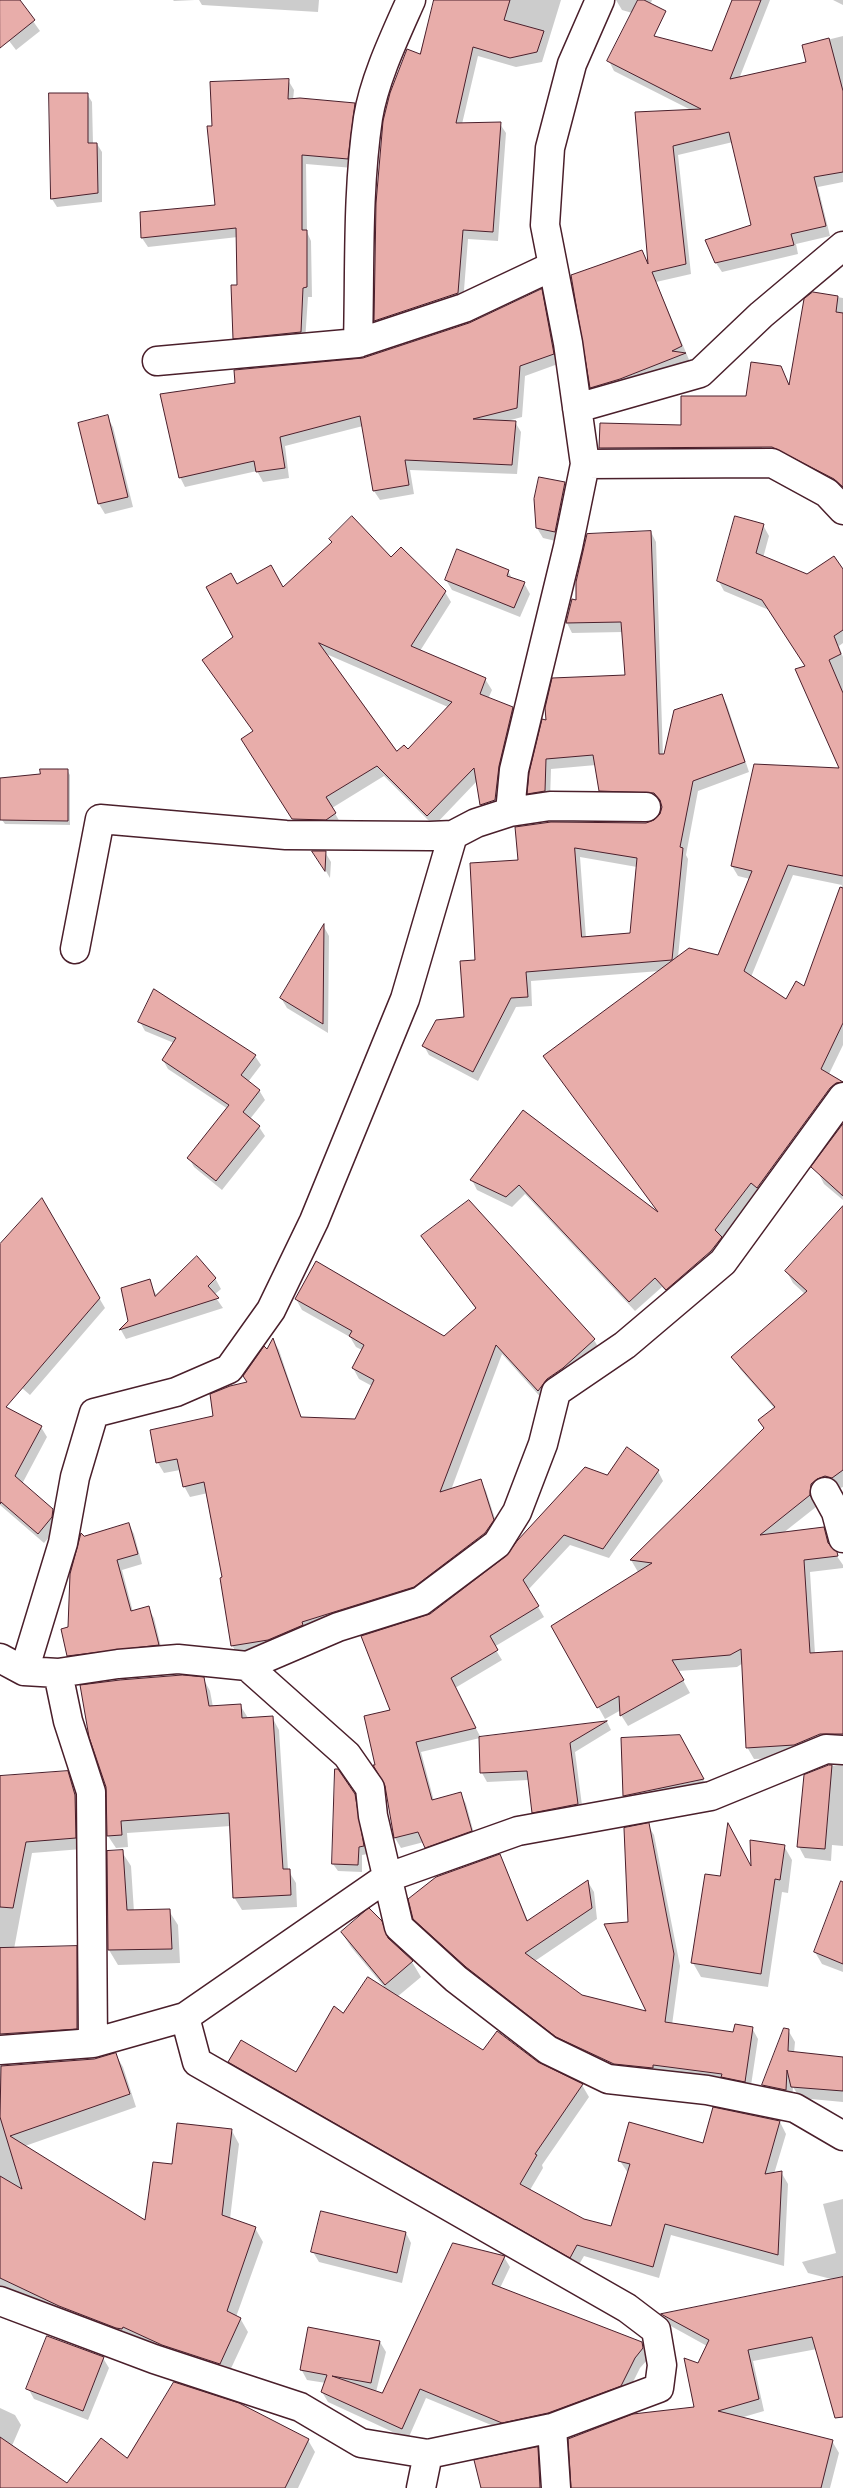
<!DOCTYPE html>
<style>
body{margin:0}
canvas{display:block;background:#fff}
</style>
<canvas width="843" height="2488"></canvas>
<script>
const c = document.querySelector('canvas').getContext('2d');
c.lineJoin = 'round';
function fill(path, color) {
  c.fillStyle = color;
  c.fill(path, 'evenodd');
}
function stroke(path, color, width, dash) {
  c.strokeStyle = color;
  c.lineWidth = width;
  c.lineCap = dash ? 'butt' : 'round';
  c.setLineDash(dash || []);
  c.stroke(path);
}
const shadow = new Path2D(`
 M0,0H18L40,31L16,50L0,29Z
 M173,0H195L174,1Z
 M199,0H319L318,12L202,5Z
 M436,0H561L542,62L516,67L478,56L462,124H500L506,133L498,241L468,239L463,303L381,330L375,321L377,203Z
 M616,0H642L640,14L645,0H652L646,17L622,10Z
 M734,0H770L739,79L808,63L803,46L843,36V182L818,187L830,236L796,244L798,254L722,272L716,263L753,226L733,142L678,155L691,274L656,282L690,362L597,397L591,388L642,252L649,265L636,113L693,111L614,71L609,61L713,53Z
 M833,0H843V5Z
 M288,80L294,90L293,100L354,104L360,114L353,168L306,164L307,232L311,241L312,297H308L305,342L240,348L234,338L238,286V237L148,247L142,238L216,206L214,127Z
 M87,94L92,102L93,144H97L102,152V202L57,207L52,199Z
 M541,290L546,300L558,364L525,376L522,417L507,421L515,422L521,432L517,474L410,470L414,494L380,500L374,491L363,426L285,446L289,478L263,482L257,471L185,487L180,477L236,384L363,359L469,324Z
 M813,293L843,298V491L827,481L753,410L780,368L790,387Z
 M730,397L768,457L606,458L601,448L682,426Z
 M107,417L113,427L133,507L105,514L99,504L79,424Z
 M565,483L570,493L560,542L543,538L537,528Z
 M763,525L769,536L763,558L843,595V643L839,646L843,657V1045L829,1074L838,1079L843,1087L721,1239L727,1248L672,1299L662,1287L635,1311L525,1194L512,1207L477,1190L472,1180L523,1112L659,1213L545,1057L660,971L531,981L532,1006L516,1007L478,1081L429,1055L424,1046L465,1018L477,961L519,862L655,821L661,815L662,805L660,803L606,800L600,790L596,765L551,769L550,800L534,803L529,793L547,722L626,676L623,632L572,633L567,623L572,600L577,602L651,532L656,542L663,757L722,695L727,705L749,772L698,791L686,855L688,859L678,957H718L750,879L738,876L732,866L841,770L806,667L769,610L724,591L718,580ZM580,857L637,867L631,934L586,938ZM793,875L842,885L804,988L787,1001L751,977Z
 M330,539L391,559L445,592L451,602L420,651L485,679L492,690L488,699L512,708L519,719L501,811L487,815L481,805L477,781L434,826L384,776L332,808L341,824L300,830L249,750L254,732L235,637L237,585L283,588L333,544ZM324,653L448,707L408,751L397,753Z
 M508,571L513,580L524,583L530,594L520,617L452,590L446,580Z
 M67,770L70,775V825L5,824L2,820L0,779Z
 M325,852L331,862L330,878L320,861Z
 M324,927L329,936L328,1033L287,1008L281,998Z
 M140,1022L255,1056L261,1065L248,1082L259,1090L265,1100L250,1119L259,1127L265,1136L222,1190L194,1167L189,1158L228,1109L168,1069L163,1060L174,1043L145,1031Z
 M843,1133V1200L824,1184L818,1172Z
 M42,1200L105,1308L30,1395L0,1369V1246Z
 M843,1208V1487L818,1496L816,1507L783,1533L823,1528L832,1549L843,1565V1568L810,1572L815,1654L843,1653V1746L801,1757L754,1759L747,1747L743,1663L737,1667L678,1671L690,1693L628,1726L621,1715V1710L605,1719L553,1626L638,1572L631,1560L765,1429L775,1409L740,1369L733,1357L805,1294L793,1283L787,1272Z
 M423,1237L594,1340L600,1350L544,1401L502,1354L451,1490L480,1480L486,1491L499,1531L420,1597L238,1656L232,1645L224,1578L208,1493L190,1497L184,1486L180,1470L164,1473L158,1463L151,1431L215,1417L249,1383L273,1340L279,1350L302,1419L355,1420L372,1386L359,1379L353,1368L362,1350L356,1347L350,1337L302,1310L296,1299L444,1337L476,1309Z
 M215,1278L221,1289L214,1295L223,1308L126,1339L121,1330L129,1322L149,1281L157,1296Z
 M0,1422L41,1427L47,1437L22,1484L52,1510L58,1520L57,1528L44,1543L0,1505Z
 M658,1471L663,1481L609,1558L570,1545L528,1590L544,1617L494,1647L502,1660L455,1688L481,1738L607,1722L611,1730L575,1752L583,1813L538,1821L533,1812L529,1780L487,1782L482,1773L480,1738L421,1752L434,1801L461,1794L466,1804L476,1841L432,1857L424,1842L401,1848L395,1838L392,1711L431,1615L507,1557L607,1476Z
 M129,1524L134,1534L142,1564L122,1570L133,1612L148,1608L154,1618L163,1655L74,1666L69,1655V1628L84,1537Z
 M203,1678L210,1691L213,1707L240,1705L248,1718L272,1717L279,1730L288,1870L296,1883L297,1907L242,1910L234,1897L231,1826L127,1833L128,1847L116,1848L108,1836Z
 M679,1736L708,1789L630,1806L624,1796Z
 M843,1765V1846L832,1845L831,1861L805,1858L799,1847L829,1766Z
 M67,1772L74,1784L81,1807L82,1849L32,1853L14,1949L76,1948L82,1959L83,2040L0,2047V1777Z
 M354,1794L359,1803L368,1854L362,1855V1872L338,1871L333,1864Z
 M648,1825L654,1835L680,1966L672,2025L734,2033L752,2028L758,2039L750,2092L621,2074L564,2047L474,1978L421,1930L414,1918L500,1855L528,1921L588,1882L594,1892L597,1919L535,1961L582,1996L649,2013L629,1923Z
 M784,1846L792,1860L788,1893L782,1892L768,1987L701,1977L693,1963L721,1878L752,1870Z
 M122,1852L131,1866L134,1912L169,1911L178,1925L180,1963L118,1965L109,1950Z
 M380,1922L390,1942L412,1962L421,1977L397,1997L483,2052L538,2063L582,2085L589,2097L542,2165L543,2168L530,2190L583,2220L612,2228L628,2173L620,2161L704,2144L780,2122L786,2134L774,2174L781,2172L788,2184L784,2266L671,2235L659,2278L584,2256L577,2268L236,2073L229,2062L297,2074L343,2014L386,1989L351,1947L342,1933Z
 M843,1926V1972L822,1964L815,1952Z
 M788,2030L795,2042L794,2053L843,2059V2102L800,2098L793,2087L792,2101L770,2097L763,2085Z
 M115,2054L123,2067L136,2107L25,2146L146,2222L173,2166L232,2131L239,2144L230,2219L255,2228L263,2242L236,2317L240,2318L248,2332L227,2377L0,2292V2066L95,2060Z
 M843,2199V2389L817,2349L753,2361L764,2411L740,2418L832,2441L839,2453L830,2488H573L695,2408L698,2365L707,2346L669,2325L663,2314L835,2280L808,2273L802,2262L836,2253L823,2204Z
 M406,2233L411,2243L402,2283L319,2262L313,2252Z
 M504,2257L510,2267L500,2288L641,2343L648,2359L640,2368L626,2396L508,2432L426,2398L408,2439L328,2402L322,2392L326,2383L307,2380L301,2369L380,2342L386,2352L376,2392L383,2395Z
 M103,2358L109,2368L88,2420L34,2399L28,2388Z
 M0,2408L15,2415L21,2425L11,2448L67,2485L127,2459L308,2440L315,2452L298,2488H0Z
 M537,2448L544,2460L547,2488H483Z`);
const building = new Path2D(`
 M0,0H20L35,20L0,48Z
 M434,0H510L504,20L544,31L537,52L510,58L473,47L456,123L501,122L493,232L463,230L458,293L374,321L376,203L383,121L390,93L407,49L420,54Z
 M638,0H644L666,11L654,36L712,51L732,0H761L730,79L806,62L802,45L829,38L843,91V172L814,177L826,226L791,234L794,245L715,263L705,240L751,225L729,132L673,146L686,264L652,272L682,346L672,351L686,353L620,379L590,388L571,275L642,250L648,264L635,112L701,109L607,61Z
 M289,79L288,99L300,98L355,103L348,159L302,155V230H307V287L303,288L301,332L233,339L231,285H237L236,228L141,238L140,212L215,205L207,126H212L210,82Z
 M49,93H88V143H97L98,193L51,199Z
 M542,289L554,354L520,366L517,408L473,419L516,421L512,465L405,460L409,485L373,491L360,416L280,437L285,468L256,472L254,461L179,478L160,394L235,383L234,370L363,358L469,323Z
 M813,292L838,296L836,312L843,313V487L834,479L772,447L599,448L600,423L681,425V396H746L751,362L781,366L789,385L804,299Z
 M108,415L128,497L98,504L78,423Z
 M539,477L565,482L555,532L536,528L534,499Z
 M352,516L391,557L401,547L446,591L411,646L486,678L480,694L513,707L499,766L495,800L480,805L474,768L427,816L377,766L326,797L336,813L326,820L292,819L241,739L253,731L202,660L233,637L206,587L231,573L237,584L271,565L283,587L332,542L329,539ZM319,643L452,702L408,749L404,745L397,751Z
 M735,516L764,524L756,553L807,574L834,556L843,569V630L834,636L841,654L829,660L843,693V876L788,865L744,971L786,999L796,981L804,986L840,887L843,888V1023L821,1069L843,1082L836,1083L830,1088L757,1188L751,1183L715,1230L722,1237L711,1251L666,1290L655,1278L629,1302L519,1185L506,1197L470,1180L523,1110L658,1212L543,1056L689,948L718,955L752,871L731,866L754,764L839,768L795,669L805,666L762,600L717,581Z
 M651,531L659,754H664L674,710L722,694L745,762L693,781L680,847L683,848L672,960L526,972L528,997L511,998L473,1072L422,1046L436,1020L464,1017L460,961L475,960L470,863L518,860L515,827L551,822L646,823L654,820L660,814L662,807L660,800L654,793L599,791L593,755L546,759L545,791L527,794L529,773L542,719L546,720L545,708L552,678L625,675L621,622L566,623L572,599L576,600V582L587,534ZM575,848L637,858L630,933L582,937Z
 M457,549L509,570L507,576L525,582L514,608L445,580Z
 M40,769H68V821L0,820V778L40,774Z
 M312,851H326L325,871Z
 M324,924L323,1024L280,998Z
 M154,989L256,1055L241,1075L260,1090L243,1112L260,1126L216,1181L187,1158L229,1105L162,1060L176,1038L138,1022Z
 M843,1124V1196L811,1167Z
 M42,1198L100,1298L6,1407L42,1426L15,1476L53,1509L52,1517L38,1534L1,1502L0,1504V1244Z
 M469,1200L595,1339L563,1368L547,1379L538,1391L496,1345L440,1492L481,1479L494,1520L485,1533L414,1587L302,1622L303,1625L268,1640L231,1646L220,1578L222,1577L204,1482L183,1487L177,1459L156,1463L150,1430L213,1416L210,1394L230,1386L247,1382L243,1376L264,1346L267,1349L273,1338L301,1417L355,1419L374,1380L352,1368L364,1345L349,1336L352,1331L295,1299L316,1261L444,1336L476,1308L421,1236Z
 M843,1206V1470L832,1478L825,1476L817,1479L811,1484L810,1495L760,1535L824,1527L828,1543L837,1552L838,1556L804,1560L810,1653L843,1651V1734H820L794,1745L746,1748L741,1649L730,1655L672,1660L684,1680L620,1716L619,1696L597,1708L551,1626L652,1563L630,1560L764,1428L758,1420L775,1407L731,1357L807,1291L785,1271Z
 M197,1256L216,1278L208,1286L219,1298L119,1330L128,1321L121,1288L150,1279L155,1296Z
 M627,1447L659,1470L603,1549L564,1535L523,1580L539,1606L490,1636L498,1650L451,1678L476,1728L416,1742L432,1800L461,1792L472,1831L425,1848L418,1832L394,1838L385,1786L373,1765H375L364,1716L390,1710L361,1636L430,1614L506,1556L517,1541L585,1467L607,1475Z
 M129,1523L138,1554L117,1560L131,1611L149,1606L159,1645L67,1656L61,1629L68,1627L70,1574L81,1533L84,1536Z
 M183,1675L204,1677L209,1706L241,1704L242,1718L273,1716L283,1869H290L291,1895L233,1898L229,1813L121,1821L122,1835L107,1836L106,1787L89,1737L80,1685L120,1680Z
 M607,1721L570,1743L578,1804L532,1813L527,1771L480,1773L479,1737Z
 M680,1735L704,1779L623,1796L621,1738Z
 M829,1765H832L825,1849L797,1847L804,1775Z
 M335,1769H338L355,1794L364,1846L359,1847L358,1865L332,1864Z
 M68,1771L75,1795L76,1838L26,1842L13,1908L0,1907V1776Z
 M649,1823L674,1954L665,2022L733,2032L735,2024L753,2027L745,2082L721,2077L722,2074L653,2065V2068L614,2064L556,2037L466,1967L413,1919L408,1899L436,1877L500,1854L527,1921L588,1880L592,1908L525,1953L582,1995L646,2011L604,1924L628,1922L624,1828Z
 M728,1823L751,1866L750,1840L785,1845L780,1880L775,1879L761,1974L691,1963L705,1874L720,1876Z
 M123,1850L127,1910L170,1909L172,1949L108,1950L107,1851Z
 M841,1881L843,1882V1964L814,1952Z
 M369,1908L382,1921L388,1938L413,1961L385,1985L341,1932Z
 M77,1946V2029L0,2034V1948Z
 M368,1977L483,2050L497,2031L538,2062L583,2084L535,2154L537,2155L520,2184L584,2219L611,2226L630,2164L618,2161L629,2122L703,2143L713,2107L780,2121L765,2174L782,2171L778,2255L665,2224L653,2267L577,2245L570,2258L228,2062L241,2040L296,2072L334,2006L343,2013Z
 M784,2028L789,2029L788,2051L843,2057V2091L791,2087L787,2070L786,2090L762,2085Z
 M116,2053L130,2094L10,2136L145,2220L153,2162L172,2164L177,2123L232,2129L222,2215L256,2227L227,2311L241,2318L220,2364L162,2345L123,2327L122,2329L116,2328L59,2306L0,2278V2176L22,2189L0,2117L1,2066L94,2059Z
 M321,2211L406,2232L397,2273L311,2252Z
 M453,2243L505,2256L492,2284L642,2342L643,2348L635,2358L621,2386L548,2413L502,2423L420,2389L402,2429L321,2392L327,2375L300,2370L308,2327L380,2341L371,2383L332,2376L382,2393Z
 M843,2277V2417L835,2418L812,2337L748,2350L759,2399L718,2411L833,2440L821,2488H571L568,2439L633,2414L694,2407L684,2358L698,2363L709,2340L661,2314Z
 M47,2336L104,2357L83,2411L26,2389Z
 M174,2382L239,2403L309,2439L285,2488H0V2437L67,2483L101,2438L127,2458Z
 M538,2447L540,2488H481L474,2460Z`);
const street = new Path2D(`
 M358,343C360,269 357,192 368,118C374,80 395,36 411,0
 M157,361L358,343L464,308L553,266
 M577,408L700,373L761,315L843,246
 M585,464L772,463L827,493L843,510
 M510,812L514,770L568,547L585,464L568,343L545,225L550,148L572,64L600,0
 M75,949L100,819L286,835L430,836L453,835L476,823L510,812L550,806L646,807
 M825,1492L836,1512L843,1538
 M0,1658L24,1671L58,1673L118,1664L178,1659L247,1666L347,1755L370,1788L373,1816L399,1927L456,1979L548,2050L608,2079L707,2090L795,2108L843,2136
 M247,1666L338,1627L421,1601L497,1544L517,1512L543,1444L556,1392L625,1345L723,1262L843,1097
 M24,1671L63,1543L75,1477L94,1413L176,1392L229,1369L271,1310L314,1221L405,999L453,835
 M58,1673L68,1721L91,1792L93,2043
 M0,2050L93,2043L185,2017L386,1878L518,1831L711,1796L826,1749L843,1750
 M0,2301L154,2359L300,2407L361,2443L428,2454L552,2428L659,2388L662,2365L656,2330L627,2308L197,2062L185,2017
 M552,2428L556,2488
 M421,2488L428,2454`);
fill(shadow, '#0003');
fill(building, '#e8adaa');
stroke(building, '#4a1f2b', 1);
stroke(street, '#4a1f2b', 31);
stroke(street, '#fff', 28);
</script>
